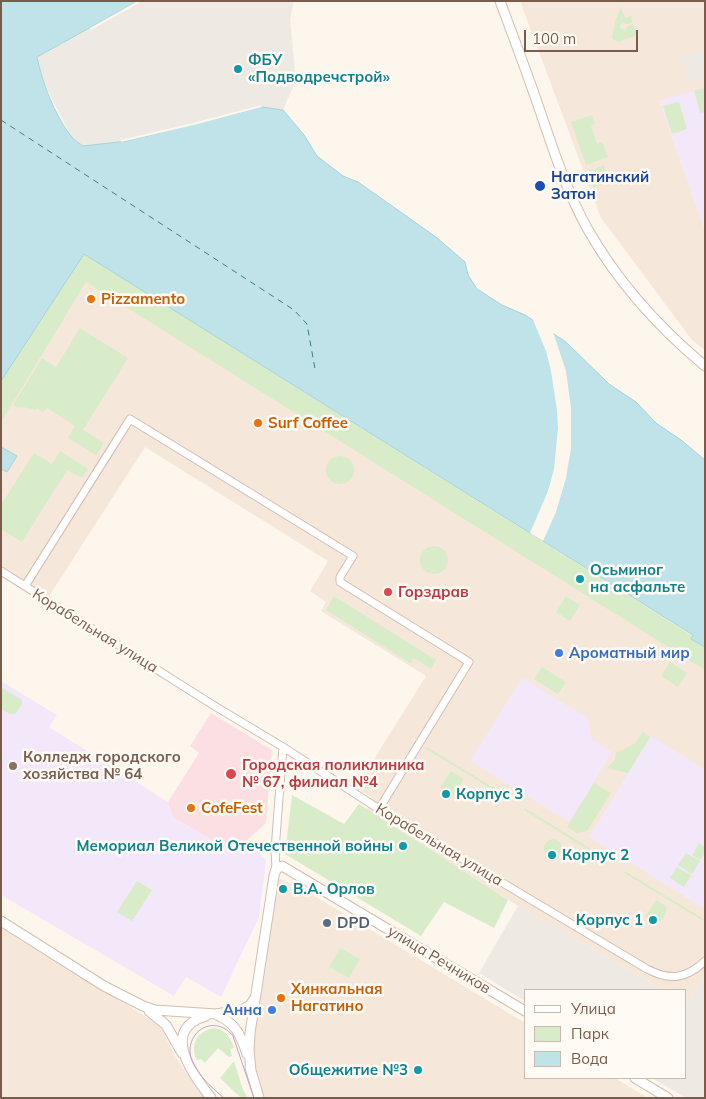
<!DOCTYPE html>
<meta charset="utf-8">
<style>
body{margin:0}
#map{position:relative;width:706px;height:1099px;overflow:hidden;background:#fdf6ec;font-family:Mulish,sans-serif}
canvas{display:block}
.frame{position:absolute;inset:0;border:2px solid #7a5c4d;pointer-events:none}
.legend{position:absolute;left:524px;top:989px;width:162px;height:90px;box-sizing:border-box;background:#fffaf3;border:1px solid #cabbb1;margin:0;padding:6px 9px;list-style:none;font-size:15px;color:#7a5c4d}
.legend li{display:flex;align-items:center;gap:10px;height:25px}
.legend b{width:25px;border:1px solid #cabbb1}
.scale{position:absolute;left:524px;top:30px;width:114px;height:22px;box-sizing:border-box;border:2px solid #7a5c4d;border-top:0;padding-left:6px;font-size:15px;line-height:18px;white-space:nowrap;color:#7a5c4d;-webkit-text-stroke:4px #fffaf3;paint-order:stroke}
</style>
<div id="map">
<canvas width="706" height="1099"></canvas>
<div class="frame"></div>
<ul class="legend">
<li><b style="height:6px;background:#fff"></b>Улица</li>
<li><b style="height:14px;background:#d8ecc9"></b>Парк</li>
<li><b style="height:14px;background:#bfe3e8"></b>Вода</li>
</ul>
<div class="scale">100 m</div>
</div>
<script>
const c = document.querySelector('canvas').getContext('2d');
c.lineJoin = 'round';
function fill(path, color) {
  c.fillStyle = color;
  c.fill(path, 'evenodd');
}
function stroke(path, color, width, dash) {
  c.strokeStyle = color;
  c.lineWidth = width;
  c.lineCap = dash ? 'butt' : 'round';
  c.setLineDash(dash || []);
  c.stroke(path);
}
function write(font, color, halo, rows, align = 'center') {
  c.font = font + ' Mulish,sans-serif';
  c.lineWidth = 5;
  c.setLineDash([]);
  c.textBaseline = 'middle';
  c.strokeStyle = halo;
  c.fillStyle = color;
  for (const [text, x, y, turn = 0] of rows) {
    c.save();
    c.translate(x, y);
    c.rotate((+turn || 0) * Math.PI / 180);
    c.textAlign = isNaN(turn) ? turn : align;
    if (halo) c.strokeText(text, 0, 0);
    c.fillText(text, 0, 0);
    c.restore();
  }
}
const residential = new Path2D(`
 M520,1H705V350L692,340L601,218Z
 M84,254L705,647V976L687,1004L685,1003V990H663L518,906L366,810L373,798L356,788L426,676L321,611L326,602L310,591L328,561L145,447L44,604L1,576V469L7,472L17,456L1,447V381Z
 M281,879L308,892L525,1023V1078H615L648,1098H262L257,1078L253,1041L277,881Z
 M1,926L156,1023L163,1031L173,1053L196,1087L206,1098H1Z`);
const industrial = new Path2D(`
 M138,1H294L290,20L296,80L283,110L262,107L127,141L97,145L83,146L72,138L40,75L37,57Z
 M705,49V79L690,84L681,57Z
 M518,906L520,907L663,990H525V1001L479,973Z
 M705,976V1098H686L652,1078H685V1003L687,1004Z`);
const education = new Path2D(`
 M705,87V232L659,101Z
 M522,678L587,718L592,740L612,752L569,822L470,761Z
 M1,681L57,715L49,727L168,802L173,817L237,855L245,842L263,850L261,856L266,860L259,917L221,997L186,977L174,996L1,895Z
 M651,736L705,770V909L589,837Z`);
const medical = new Path2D(`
 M211,713L272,750L266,823L245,842L237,855L173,817L168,802L199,753L190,746Z`);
const green = new Path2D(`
 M621,7L625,18L631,16L633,22L628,24L622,23L620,26V28L625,30L628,26L633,24L637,33L635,36L618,42L612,38L615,22Z
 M705,88V112L700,113L694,90Z
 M679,102L687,129L672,134L663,106Z
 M592,115L595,124L591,126L597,144L602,142L608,157L586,165L571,122Z
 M604,165L610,182L594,188L588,171Z
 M84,254L693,636L691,639L705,647V670L86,282L1,422V381Z
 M80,328L128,358L83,430L104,443L96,455L68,438L75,426L47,408L43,412L37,408L36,410L23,407L22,408L19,406L18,408L13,405L42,358L56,367Z
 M60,451L88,469L82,478L67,470L22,542L1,529V505L34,453L52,464Z
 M326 470a14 14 0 1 1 28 0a14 14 0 1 1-28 0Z
 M420 560a14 14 0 1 1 28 0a14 14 0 1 1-28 0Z
 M334,596L436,660L431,669L414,658L410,663L326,610Z
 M566,596L580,605L570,621L556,612Z
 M670,662L687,673L678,687L661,676Z
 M542,667L566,682L558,694L534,679Z
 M1,687L22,700V704L15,714H10L1,709Z
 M643,732L650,737L628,773L607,768L615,760L616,753L634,744Z
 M427,747L501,792L500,794L426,749Z
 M451,771L464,779L453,796L440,788Z
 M594,783L611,793L587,831L577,833L567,827Z
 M292,795L344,824L359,804L508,900L494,928L444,902L421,936L285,854Z
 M525,808L604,857L603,859L524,810Z
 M544 848a9 9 0 1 1 18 0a9 9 0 1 1-18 0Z
 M699,843L705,847V853L700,860L692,855Z
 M686,853L700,861L692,874L678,865Z
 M677,867L691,875L684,887L670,878Z
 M625,871L704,919L703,921L624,873Z
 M137,881L152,890L132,921L117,912Z
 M656,900L667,907L663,919L655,923L645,917Z
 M340,948L360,959L349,978L329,967Z
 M215,1028C227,1031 230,1037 234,1048L230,1049L232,1056L229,1057L218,1048L205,1063L201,1059L197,1060C189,1045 198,1030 215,1028Z
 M234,1061L243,1090L248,1098H241L220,1078Z`);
const water = new Path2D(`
 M1,1H138L37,57C42,83 55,115 71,136C74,140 79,143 83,146L127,141L262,107L283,110L304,135L317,156L343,176L358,182L436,237L465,262L468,275L477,289L502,305L525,315L566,342L609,384L636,402L656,423L681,440L705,460V647L691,639L693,635L84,254L1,381Z
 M1,447L17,456L7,472L1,469Z`);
const pier = new Path2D(`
 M138,1H140L139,3L91,30L90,28Z
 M261,105L262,107L194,125L121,142L120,140L193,123Z
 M531,315L552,329L566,371L571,408V448L566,478L556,512L543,541L530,533L548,491L554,469L558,428L557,410L551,371L546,351Z`);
const ferry = new Path2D(`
 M1,120L294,310L307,324L315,369`);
const minor = new Path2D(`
 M1,571L213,705L283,747L379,809L647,969C670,981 686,979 705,961
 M25,586L130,419L353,556L340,577V582L469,662L379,809
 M276,869L275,850L283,747`);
const tertiary = new Path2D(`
 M500,1C513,36 526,70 538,105C552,146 566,190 587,228C617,281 658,327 705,366
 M1,921L104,986L143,1006L155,1010L216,1014L242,1010L250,1005L255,998
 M149,1011L166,1025L182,1053
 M217,1015C236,1023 241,1036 247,1054
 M206,1016C159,1030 193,1075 211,1098
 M250,1067L259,1098
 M251,1071L249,1050L250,1033L274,876L276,869L282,866L525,1011
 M635,1078L668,1098`);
const tram = new Path2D(`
 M224,1098C212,1088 200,1077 193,1063C180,1035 213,1011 233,1036L254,1098`);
const markers = [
 [238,69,5,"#0f9aa8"],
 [540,186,6,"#1a4fb4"],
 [91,299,5,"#e8710a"],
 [258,423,5,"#e8710a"],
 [580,579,5,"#0f9aa8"],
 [388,592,5,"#e0444e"],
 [559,653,5,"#3f7fe0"],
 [13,766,5,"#8d6e63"],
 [231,774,6,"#e0444e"],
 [446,794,5,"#0f9aa8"],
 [191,808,5,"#e8710a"],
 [403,846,5,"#0f9aa8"],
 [552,855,5,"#0f9aa8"],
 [283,889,5,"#0f9aa8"],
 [653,920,5,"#0f9aa8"],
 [327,923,5,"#5c6f8a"],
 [281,998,5,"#e8710a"],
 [272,1010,5,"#3f7fe0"],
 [418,1070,5,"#0f9aa8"]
];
const cultureNames = [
 ["ФБУ",248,60],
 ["«Подводречстрой»",248,77],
 ["Осьминог",590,570],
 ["на асфальте",590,587],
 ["Корпус 3",456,794],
 ["Мемориал Великой Отечественной войны",393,846,"right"],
 ["Корпус 2",562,855],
 ["В.А. Орлов",293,889],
 ["Корпус 1",643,920,"right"],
 ["Общежитие №3",408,1070,"right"]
];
const transitNames = [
 ["Нагатинский",551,177],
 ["Затон",551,194]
];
const foodNames = [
 ["Pizzamento",101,299],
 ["Surf Coffee",268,423],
 ["CofeFest",201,808],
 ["Хинкальная",291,989],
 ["Нагатино",291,1006]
];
const healthNames = [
 ["Горздрав",398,592],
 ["Городская поликлиника",242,765],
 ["№ 67, филиал №4",242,782]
];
const streetNames = [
 ["Корабельная улица",95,631,32],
 ["Корабельная улица",439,845,31],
 ["улица Речников",439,960,31]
];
const shopNames = [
 ["Ароматный мир",569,653],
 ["Анна",262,1010,"right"]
];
const educationNames = [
 ["Колледж городского",23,757],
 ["хозяйства № 64",23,774]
];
const serviceNames = [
 ["DPD",337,923]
];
fill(residential, '#f5e8da');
fill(industrial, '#efe9e4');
fill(education, '#f3e8fa');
fill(medical, '#fbdfe3');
fill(green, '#d8ecc9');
fill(water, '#bfe3e8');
stroke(water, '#a5d3da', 1);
fill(pier, '#fdf6ec');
stroke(ferry, '#437c86', 1, [6, 5]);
stroke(minor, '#d1beb0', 9);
stroke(tertiary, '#d1beb0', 11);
stroke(minor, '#fff', 7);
stroke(tertiary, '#fff', 9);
stroke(tram, '#b9a8c9', 1);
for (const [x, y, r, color] of markers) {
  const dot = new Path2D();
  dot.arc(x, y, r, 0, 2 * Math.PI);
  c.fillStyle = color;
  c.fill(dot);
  stroke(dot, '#fffaf3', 2);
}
write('bold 15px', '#0d838f', '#fffaf3', cultureNames, 'left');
write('bold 15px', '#164399', '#fffaf3', transitNames, 'left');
write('bold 15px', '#c56008', '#fffaf3', foodNames, 'left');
write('bold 15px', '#be3a42', '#fffaf3', healthNames, 'left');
write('15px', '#7a5c4d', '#fffaf3', streetNames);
write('bold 15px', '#366cbe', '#fffaf3', shopNames, 'left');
write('bold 15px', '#785e54', '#fffaf3', educationNames, 'left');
write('bold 15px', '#4e5e75', '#fffaf3', serviceNames, 'left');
</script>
